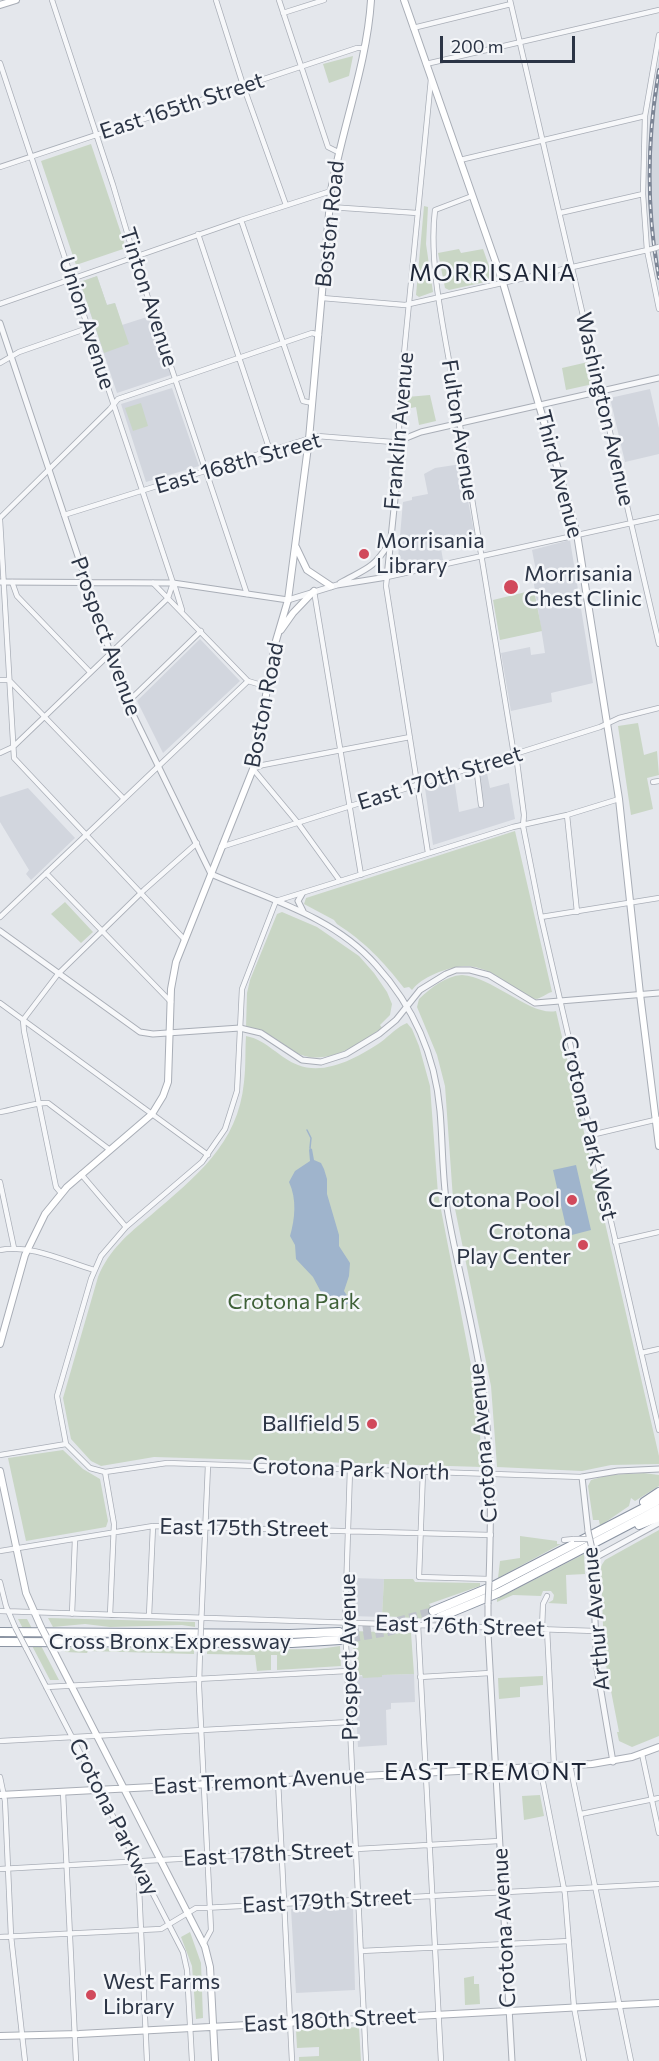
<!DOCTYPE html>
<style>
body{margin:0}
#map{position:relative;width:659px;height:2061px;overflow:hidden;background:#e4e7ec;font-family:Commissioner,sans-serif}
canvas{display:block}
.scale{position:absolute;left:440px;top:36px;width:135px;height:27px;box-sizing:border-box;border:3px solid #2b3445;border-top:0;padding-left:8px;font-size:18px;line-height:21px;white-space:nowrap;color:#2b3445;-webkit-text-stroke:4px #f4f6f9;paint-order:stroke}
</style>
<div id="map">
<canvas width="659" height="2061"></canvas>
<div class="scale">200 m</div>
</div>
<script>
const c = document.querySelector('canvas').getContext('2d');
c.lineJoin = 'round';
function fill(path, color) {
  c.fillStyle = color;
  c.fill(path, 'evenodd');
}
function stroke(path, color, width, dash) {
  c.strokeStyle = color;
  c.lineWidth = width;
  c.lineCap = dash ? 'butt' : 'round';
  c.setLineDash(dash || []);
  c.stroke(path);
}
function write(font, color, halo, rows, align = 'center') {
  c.font = font + ' Commissioner,sans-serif';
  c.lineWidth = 5;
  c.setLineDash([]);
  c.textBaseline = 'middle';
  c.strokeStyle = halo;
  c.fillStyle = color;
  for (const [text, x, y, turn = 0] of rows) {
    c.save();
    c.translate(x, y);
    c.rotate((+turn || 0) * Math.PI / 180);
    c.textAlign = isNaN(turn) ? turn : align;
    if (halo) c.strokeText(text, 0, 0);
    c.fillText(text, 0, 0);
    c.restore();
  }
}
const built = new Path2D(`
 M659,58V288L651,234L649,158L651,116Z
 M97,276L107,305L115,303L122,325L150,316L171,375L117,393L80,282Z
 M172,388L199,466L146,482L121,404Z
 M650,389L659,428V454L625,462L610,398Z
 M461,464L475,537L451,542H449L447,535L439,537L443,560L397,570L403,502L412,500V497L428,494L424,474L435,468Z
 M570,540L593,683L551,693L552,702L511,711L501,653L530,647L531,655L545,653L532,572L536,571L532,550Z
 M200,639L240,681L163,753L137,701Z
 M486,768L490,788L509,783L515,819L433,845L425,788L454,778L459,812L483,806L479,771Z
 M28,788L75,838L31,880L26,874L29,870L0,822V797Z
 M353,1578L384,1579L382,1617L352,1616Z
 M414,1674L415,1702L391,1703V1709L386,1710L387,1745L358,1747L354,1676L382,1677V1675Z
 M353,1906L355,1990L296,1993L291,1909Z`);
const green = new Path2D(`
 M353,56L349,76L329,83L323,64Z
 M91,144L126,248L76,265L41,161Z
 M424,206L428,207L426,244L433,292L419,297L416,295Z
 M459,249L461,253L483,249L494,280L449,290L445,288L438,253Z
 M97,276L107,305L115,303L129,344L104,353L80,282Z
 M588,362L593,384L566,390L562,368Z
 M430,395L436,421L419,425L416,407L406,409L407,397Z
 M141,403L148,426L133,431L125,408Z
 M534,590L542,631L500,640L493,600Z
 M638,723L644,755L657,751L659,775L647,778L653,809L631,815L618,726Z
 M515,831L552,992C547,993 540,999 536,999C531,999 523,993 519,991C490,971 475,958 439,972C428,977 420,980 412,990L409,987L404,988C383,961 365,942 337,924L334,920L304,904L306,898Z
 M65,902L93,932L81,943L51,914Z
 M282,912L317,927L359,956L374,973L387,992L392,1004L390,1015L380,1025L382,1028C357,1046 321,1070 292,1050C277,1040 265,1029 246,1027L247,993L250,980L277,914Z
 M462,975C493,977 532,1017 556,1011L659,1456V1464L611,1465L582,1471L497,1467L491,1386L453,1199L445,1086L437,1055L417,1007L419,999C431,988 445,976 462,975Z
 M407,1023L412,1029L419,1046L430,1086L438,1194L478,1401L482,1467L154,1457L101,1466L91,1461L71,1439L63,1398L98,1277C109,1250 128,1234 150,1216C195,1177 238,1145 244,1082C246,1066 245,1051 246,1036C267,1040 279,1058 298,1065C325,1076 359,1057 381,1042C389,1036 397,1027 407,1023Z
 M63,1450L83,1469L100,1479L108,1521L106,1527L26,1541L8,1458Z
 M644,1473L659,1475V1486L635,1501L631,1498L629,1506L600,1526L599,1520H593L588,1486L591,1480L609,1475Z
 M659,1530V1736L632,1747L619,1741L617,1732H619L604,1655L601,1566L605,1560Z
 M520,1536L557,1541V1544H561L498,1578L500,1561L520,1558Z
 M584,1554L585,1574L566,1575L567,1604L548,1603L553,1600L554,1595L551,1591H543L541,1596L513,1595L497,1602V1599Z
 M384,1579H413L415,1582L480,1583V1586L429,1604L438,1616L449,1620L382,1616Z
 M48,1618L195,1622V1627L182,1625L110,1627L85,1624L53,1627Z
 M18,1619H27L59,1680H50Z
 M353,1631L411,1633L414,1674L382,1675V1677L363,1678L362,1675L354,1676Z
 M340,1646L341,1666L277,1670V1655H271V1670L257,1671L255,1655L207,1654V1650L319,1649Z
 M63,1648L194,1649V1654L88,1651L87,1653L65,1652Z
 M543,1676V1685L520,1687V1697L499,1699L498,1678Z
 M540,1795L544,1816L524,1820L522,1796Z
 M190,1932L201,1963L203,2018L196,2019L192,1966L181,1937Z
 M474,1976V1984H479L480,2004L465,2005L464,1978Z
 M359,2027L361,2061H299V2057L319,2056V2047L297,2048L296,2030Z`);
const water = new Path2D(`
 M310,1148L312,1149L314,1160L321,1163L324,1169L327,1179V1194L339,1235V1246L350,1263L349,1276L344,1291L348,1297V1303C344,1307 333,1310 328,1305L327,1298L322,1294L313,1277L296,1259L295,1245L290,1236C295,1219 297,1199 289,1182L295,1171L310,1161L309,1150Z
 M576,1165L591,1230L568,1236L553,1170Z`);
const stream = new Path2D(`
 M307,1130L311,1138L310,1148`);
const motorwayTunnel = new Path2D(`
 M339,1632L387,1624L433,1611
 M340,1640L388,1632L440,1617`);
const minor = new Path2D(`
 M52,0L113,185L134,256L247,594
 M216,0L243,85L286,205
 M279,0L328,147L338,152
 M510,0L659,644
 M283,13L324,0
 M413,28L511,4
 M659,35L645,116L643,194L647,250L659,309
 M0,63L173,583L168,598L13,747L0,753
 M426,64L659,10
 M460,160L645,116
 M0,167L357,48H364
 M472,196L435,210C428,266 446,338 455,395C474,515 494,635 514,755L517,762L524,815L523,826L541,917L659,1430
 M330,207L417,213
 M560,213L643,194
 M241,220L303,401L312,403
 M198,234L270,451
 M322,298L405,305L652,249
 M0,304L241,220L331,191
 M0,363L19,352L88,328
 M64,515L317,436L393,442L401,440L399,428L403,364L431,79
 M0,518L110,409L118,399L312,333L319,335
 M0,520L14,758L184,939
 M12,582L17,596L90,672
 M153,583L248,681L268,687
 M174,584L182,610
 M314,591L361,875
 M0,680H9L124,799
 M126,700L134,696L201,631
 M476,766L481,805
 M653,782L659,781
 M567,815L577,912
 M221,847L600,727L619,718L659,708
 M428,853L386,586L387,577L659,517
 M46,873L171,1002
 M340,881L298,823L253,769L263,765L410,737
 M0,917L248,681
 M541,917L659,898
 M0,1003L208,1155
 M0,1112C13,1110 36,1102 48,1103L110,1150
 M591,1135L659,1119
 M81,1174L126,1227
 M0,1182L14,1248
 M61,1193L56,1187L24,1031L23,1020L58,974L144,890L197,843
 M615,1242L659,1232
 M0,1250C31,1244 64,1261 94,1270
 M641,1353L659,1349
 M0,1455L66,1444
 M350,1469L345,1623L366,2061
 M423,1471L419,1577L489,1579
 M105,1472L114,1524L110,1615
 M582,1477L167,1463L105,1472L90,1468L66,1444L57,1396L91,1279L101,1256L126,1227L202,1162L225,1129L237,1091L242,989L276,901L513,827L567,815L619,799
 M564,1540L574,1539
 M0,1551L153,1526L491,1535
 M0,1582L6,1606L15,1627
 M0,1611L595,1631
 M72,1614L75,1539
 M149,1616L153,1526
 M418,1625L441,2061
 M201,1627L208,1465
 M542,1629L543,1604L547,1596
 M547,1629L554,1766
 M26,1648L183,1952L187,1970L192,2061
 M200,1649L199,1686L211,1930L204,1943
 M420,1677L490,1673
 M46,1687L347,1671
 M0,1741L350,1722
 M642,1754L659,1833
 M570,1765L631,2061
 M540,1767L565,1894L574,2007L584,2061
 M0,1777L5,1801L11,1936L25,2061
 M278,1780L292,2061
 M63,1792L76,2061
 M581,1814L659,1798
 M138,1866L147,2061
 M0,1869L499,1841
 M0,1937L161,1929L196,1908H203L659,1884
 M361,1951L569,1941`);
const tertiary = new Path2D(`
 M0,323L126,700L211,874C268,899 333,916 376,965C414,1007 435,1054 440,1111C443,1145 442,1180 448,1214C459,1275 476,1335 484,1397C492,1458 491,1520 489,1582
 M0,582L173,583L288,600L337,585L387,577L401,440L421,432L659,378
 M340,583C365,569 374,569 389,543
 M302,894L298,901L303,911
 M0,931L140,1032L153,1034L240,1028L261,1033L302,1060L321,1062L346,1054L379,1034L396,1020L420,990L446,974L456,970H470L489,975L535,1003L659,993
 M588,1531L582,1477L618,1471L659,1469
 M592,1549L597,1668L613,1762
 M593,1559L659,1523
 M488,1604V1633L512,2061`);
const secondary = new Path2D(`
 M404,0L503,283L577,534L619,799L640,994L659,1146
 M0,5L16,0
 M296,547L307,570L331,586
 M281,630L293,613L314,591
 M0,1344L25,1255L45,1214L67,1187L152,1114L163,1096L168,1082L171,989L176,962L253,769L275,644L288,600L309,439L331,191C342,128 367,64 371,0
 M0,1471L26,1593L41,1627
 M52,1648L205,1947L210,1967L215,2061
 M0,1795L592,1764L632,1757L659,1747
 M0,2036L79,2034L659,2003`);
const motorway = new Path2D(`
 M644,1502L659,1492
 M639,1525L659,1517
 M433,1611L493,1586L659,1500
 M440,1617L498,1593L659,1509
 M0,1632L290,1634L339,1632
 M0,1642L292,1643L340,1640`);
const rail = new Path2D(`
 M659,70C647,139 646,209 659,278`);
const minorBridge = new Path2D(`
 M652,249L659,247
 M574,1539H590
 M15,1627L26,1648
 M200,1649L201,1627`);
const tertiaryBridge = new Path2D(`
 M588,1531L592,1549
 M488,1604L489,1582`);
const secondaryBridge = new Path2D(`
 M41,1627L52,1648`);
const markers = [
 [364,554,6,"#d1495b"],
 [511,587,8,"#d1495b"],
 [572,1200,6,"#d1495b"],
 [583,1245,6,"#d1495b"],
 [372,1424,6,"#d1495b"],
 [91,1995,6,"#d1495b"]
];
const streetNames = [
 ["East 165th Street",182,106,-18],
 ["Boston Road",330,224,-84],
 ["Tinton Avenue",149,297,72],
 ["Union Avenue",87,323,72],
 ["Washington Avenue",605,409,77],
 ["Fulton Avenue",460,430,81],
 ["Franklin Avenue",399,431,-85],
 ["East 168th Street",238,463,-16],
 ["Third Avenue",559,474,75],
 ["Prospect Avenue",106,636,70],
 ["Boston Road",264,705,-79],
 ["East 170th Street",440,778,-17],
 ["Crotona Park West",589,1128,77],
 ["Crotona Avenue",483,1443,-95],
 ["Crotona Park North",351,1469,2],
 ["East 175th Street",244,1528,1],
 ["Arthur Avenue",596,1619,-95],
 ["East 176th Street",460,1626,2],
 ["Cross Bronx Expressway",170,1642],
 ["Prospect Avenue",349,1657,-91],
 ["East Tremont Avenue",259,1781,-3],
 ["Crotona Parkway",114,1817,63],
 ["East 178th Street",268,1854,-3],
 ["East 179th Street",327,1901,-3],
 ["Crotona Avenue",504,1928,-93],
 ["East 180th Street",330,2020,-3]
];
const poiNames = [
 ["Morrisania",376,541],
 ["Library",376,566],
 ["Morrisania",524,574],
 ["Chest Clinic",524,599],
 ["Crotona Pool",560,1200,"right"],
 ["Crotona",571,1232,"right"],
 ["Play Center",571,1257,"right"],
 ["Ballfield 5",360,1424,"right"],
 ["West Farms",103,1982],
 ["Library",103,2007]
];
const parkNames = [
 ["Crotona Park",294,1302]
];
const neighbourhoodNames = [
 ["MORRISANIA",493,273],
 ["EAST TREMONT",486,1772]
];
fill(built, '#d2d6de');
fill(green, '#c9d6c5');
fill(water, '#9fb4cc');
stroke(stream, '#9fb4cc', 1.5);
stroke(motorwayTunnel, '#bfc3cb', 8, [8, 4]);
stroke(minor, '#a9aeb7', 6);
stroke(tertiary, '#a9aeb7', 7);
stroke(secondary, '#a9aeb7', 8);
stroke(motorway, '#8b94a3', 10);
stroke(minor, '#f7f8fa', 4.5);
stroke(tertiary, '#f7f8fa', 5);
stroke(secondary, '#fff', 6);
stroke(motorway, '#fff', 8);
stroke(rail, '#7d8696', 4);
stroke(rail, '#f4f6f9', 1.5, [4.5]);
stroke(minorBridge, '#a9aeb7', 6, []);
stroke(tertiaryBridge, '#a9aeb7', 7, []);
stroke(secondaryBridge, '#a9aeb7', 8, []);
stroke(minorBridge, '#f7f8fa', 4.5);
stroke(tertiaryBridge, '#f7f8fa', 5);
stroke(secondaryBridge, '#fff', 6);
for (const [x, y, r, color] of markers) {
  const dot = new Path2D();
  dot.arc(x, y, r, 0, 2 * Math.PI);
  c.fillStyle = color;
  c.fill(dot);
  stroke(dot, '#f4f6f9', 2);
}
write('22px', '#2b3445', '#f4f6f9', streetNames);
write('22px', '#2b3445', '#f4f6f9', poiNames, 'left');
write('22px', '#3f6138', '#f4f6f9', parkNames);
c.letterSpacing = '1.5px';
write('24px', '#1d2536', '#f4f6f9', neighbourhoodNames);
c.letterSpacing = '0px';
</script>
